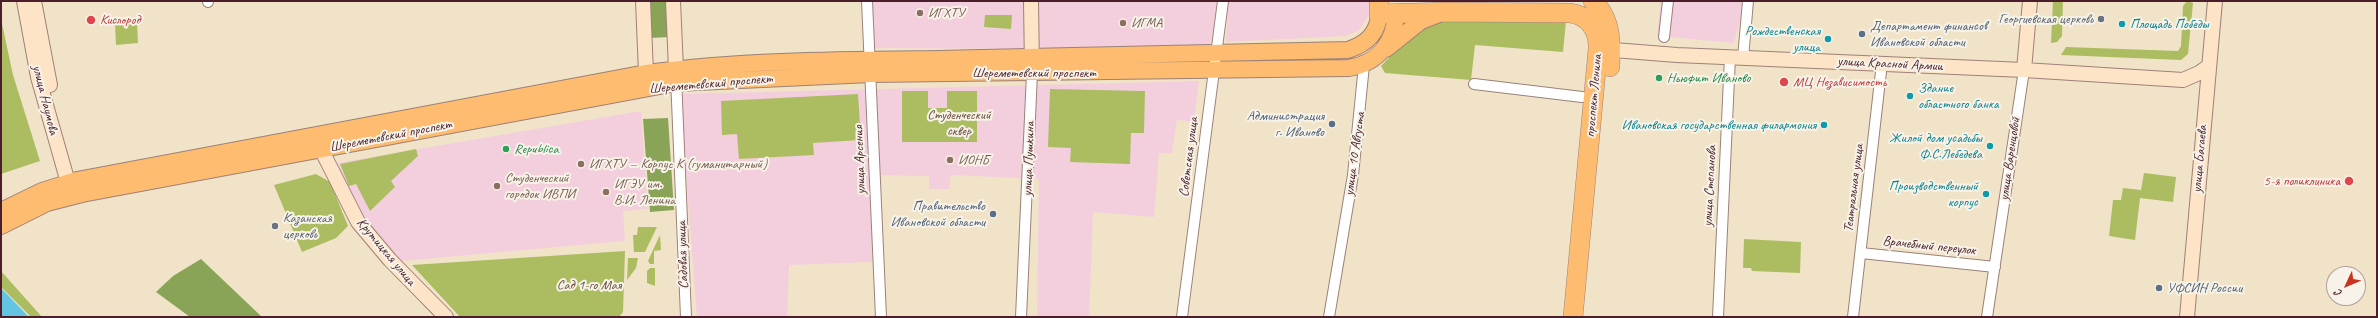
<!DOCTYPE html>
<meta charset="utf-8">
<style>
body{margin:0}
#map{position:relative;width:2378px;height:318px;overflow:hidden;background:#f0e3c7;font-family:Caveat,sans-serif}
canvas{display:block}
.frame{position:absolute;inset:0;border:2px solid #4a1f2b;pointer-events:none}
.north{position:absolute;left:2326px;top:266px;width:40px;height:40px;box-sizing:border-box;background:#f7f3e8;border:1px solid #b29e9c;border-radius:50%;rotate:226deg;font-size:11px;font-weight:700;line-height:16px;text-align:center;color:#4a1f2b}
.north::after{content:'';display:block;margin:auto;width:14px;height:18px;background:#c8321e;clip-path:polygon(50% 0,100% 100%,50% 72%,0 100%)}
</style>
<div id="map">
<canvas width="2378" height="318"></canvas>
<div class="frame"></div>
<div class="north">С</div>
</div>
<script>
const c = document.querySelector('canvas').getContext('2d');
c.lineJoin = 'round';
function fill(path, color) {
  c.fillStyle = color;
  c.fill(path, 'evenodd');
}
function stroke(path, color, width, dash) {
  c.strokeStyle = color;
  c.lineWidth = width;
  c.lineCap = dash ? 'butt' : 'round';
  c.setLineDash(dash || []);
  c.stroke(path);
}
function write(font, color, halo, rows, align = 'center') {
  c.font = font + ' Caveat,sans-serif';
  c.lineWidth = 4;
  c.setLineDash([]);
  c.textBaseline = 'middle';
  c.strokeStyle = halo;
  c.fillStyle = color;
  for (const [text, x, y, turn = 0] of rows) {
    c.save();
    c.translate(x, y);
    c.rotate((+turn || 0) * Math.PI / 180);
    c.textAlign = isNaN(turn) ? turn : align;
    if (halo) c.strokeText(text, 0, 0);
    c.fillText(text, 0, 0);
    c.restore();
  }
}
const built = new Path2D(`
 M871,1H1031L1032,49L872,48Z
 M1033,1H1217L1212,40L1208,45L1203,47L1034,49Z
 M1228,1H1372V10L1359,30L1347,36L1226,42Z
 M1661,1H1745L1734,43L1657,36Z
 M1199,81L1194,122L1177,120L1172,153H1159L1154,217L1093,212L1089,317H1037L1039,179L951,175L949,189H929V176L869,175L873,262L789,265L787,317H697L680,94Z
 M641,111L648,209L623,211L625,241L401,261L362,217L337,163Z`);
const green = new Path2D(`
 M2053,1H2063L2062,36L2057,42L2051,43Z
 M2187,1L2193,3L2188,54L2181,60L2061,55L2066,47L2178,51L2181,46L2183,6Z
 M985,15H1012L1011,29L984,27Z
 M1438,17L1566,21L1563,52L1475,45L1471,80L1385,73L1381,66L1422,23Z
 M1,19L13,75L40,161L1,174Z
 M137,22L138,43L116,45L115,24Z
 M1050,89L1145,91L1144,133H1131L1130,164L1070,162L1071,148L1048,147Z
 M902,91H928V108H947V91H977V142H902Z
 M858,94L861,140L813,143L814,155L739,159L737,134L722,135L721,101Z
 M416,149L418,156L391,181L395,187L370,211L356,184L349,186L340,164Z
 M2144,173L2176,177L2173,202L2140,198L2135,240L2109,236L2113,200H2121L2123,188L2141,190Z
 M316,174L330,182L348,226L336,238L302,252L274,185Z
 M638,227H657L645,252H634L633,235H637Z
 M660,235L661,250L654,251V264H650L648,261Z
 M1744,239L1801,242L1800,273L1752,271L1751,268H1743Z
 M625,251L623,312L619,317H460L412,265Z
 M628,258H638L636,268L627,280Z
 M650,268H655V286L647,283V271Z
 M1,271L42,317H31L1,287Z`);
const forest = new Path2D(`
 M647,1H670L671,37L648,38Z
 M668,118L674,210L650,212L643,119Z
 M201,259L262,317H190L156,292L173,276Z`);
const water = new Path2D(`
 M1,288L29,317H1Z`);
const street = new Path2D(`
 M208,1V2
 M867,1L881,317
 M1664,37L1668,1
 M1743,58L1748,1
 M676,77L686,317
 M1474,84L1582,97
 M1861,253L1995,267
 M1021,317L1032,73
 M1182,317L1223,1
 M1329,317L1353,175L1364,65
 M1718,317L1730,57
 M1853,317L1882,63
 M1987,317L2024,70`);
const secondary = new Path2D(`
 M24,1L38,77L71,193
 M34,1L50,85
 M643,1L646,73
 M673,1L676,69
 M1031,1L1032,69
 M1601,49L1677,55L2024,70L2183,80L2199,73L2209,66
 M2024,70L2030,1
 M321,149L358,222L390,260L446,317
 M2187,317L2215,1`);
const primary = new Path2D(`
 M1386,49L1421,21L1439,14
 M1,211L42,191L77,180L646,73C742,60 842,60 939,59C1075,56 1211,54 1348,50C1366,44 1378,34 1379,14
 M1,226L47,203L82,194L676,83L871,74L1349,68C1378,63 1394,43 1396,14`);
const highway = new Path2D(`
 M1379,1V14L1446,12L1570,13C1588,15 1599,30 1598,49L1573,317
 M1593,1C1612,20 1611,42 1610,67`);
const markers = [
 [920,13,4,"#8d6e63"],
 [2101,19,4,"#6b7280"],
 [91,20,5,"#e0444e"],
 [1123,23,4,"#8d6e63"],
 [2122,24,4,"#0f9aa8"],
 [1862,34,4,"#5c6f8a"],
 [1828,39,4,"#0f9aa8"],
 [1659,78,4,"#2e9e5b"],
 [1784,82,5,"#e0444e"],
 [1910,96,4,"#0f9aa8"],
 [1332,124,4,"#5c6f8a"],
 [1824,125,4,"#0f9aa8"],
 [1990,146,4,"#0f9aa8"],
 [506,149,4,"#2e9e5b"],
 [950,160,4,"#8d6e63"],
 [581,164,4,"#8d6e63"],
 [2349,181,5,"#e0444e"],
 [497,186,4,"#8d6e63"],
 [606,192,4,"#8d6e63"],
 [1986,194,4,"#0f9aa8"],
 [993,214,4,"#5c6f8a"],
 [275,226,4,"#6b7280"],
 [2159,288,4,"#5c6f8a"]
];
const educationNames = [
 ["ИГХТУ",928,13],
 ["ИГМА",1131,23],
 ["ИОНБ",958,160],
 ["ИГХТУ — Корпус К (гуманитарный)",589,164],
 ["Студенческий",505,178],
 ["городок ИВПИ",505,194],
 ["ИГЭУ им.",614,184],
 ["В.И. Ленина",614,200]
];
const worshipNames = [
 ["Георгиевская церковь",2093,19],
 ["Казанская",283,218,"left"],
 ["церковь",283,234,"left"]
];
const healthNames = [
 ["Кислород",100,20],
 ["МЦ Независимость",1793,82],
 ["5-я поликлиника",2340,181,"right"]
];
const cultureNames = [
 ["Площадь Победы",2130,24,"left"],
 ["Рождественская",1820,31],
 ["улица",1820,47],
 ["Здание",1918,88,"left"],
 ["областного банка",1918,104,"left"],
 ["Ивановская государственная филармония",1816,125],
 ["Жилой дом усадьбы",1982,138],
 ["Ф.С.Лебедева",1982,154],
 ["Производственный",1978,186],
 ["корпус",1978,202]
];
const serviceNames = [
 ["Департамент финансов",1870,26],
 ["Ивановской области",1870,42],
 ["Администрация",1324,116,"right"],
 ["г. Иваново",1324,132,"right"],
 ["Правительство",985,206,"right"],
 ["Ивановской области",985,222,"right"],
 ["УФСИН России",2167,288]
];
const streetNames = [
 ["улица Красной Армии",1890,64,3],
 ["Шереметевский проспект",1034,73],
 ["Шереметевский проспект",711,84,-5],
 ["проспект Ленина",1594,96,-85],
 ["улица Наумова",45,100,76],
 ["Шереметевский проспект",391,136,-11],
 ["улица 10 Августа",1355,154,-82],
 ["Советская улица",1189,157,-83],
 ["улица Пушкина",1029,159,-88],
 ["улица Варенцовой",2010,159,-82],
 ["улица Багаева",2200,159,-85],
 ["улица Арсения",860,160,-92],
 ["улица Степанова",1710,186,-87],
 ["Театральная улица",1854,188,-83],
 ["Врачебный переулок",1929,246,6],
 ["Крутицкая улица",386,252,50],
 ["Садовая улица",683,255,-92]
];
const leisureNames = [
 ["Ньюфит Иваново",1667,78],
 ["Republica",514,149]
];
const parkNames = [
 ["Студенческий",959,115],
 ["сквер",959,131],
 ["Сад 1-го Мая",589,285]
];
fill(built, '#f3cfde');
fill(green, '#acbd61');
fill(forest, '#89a457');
fill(water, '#64c5e2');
stroke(street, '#9d8179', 12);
stroke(secondary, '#9d8179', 16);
stroke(primary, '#9d8179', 18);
stroke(highway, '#9d8179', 20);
stroke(street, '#fff', 10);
stroke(secondary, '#fee4c6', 14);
stroke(primary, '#fdbc70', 16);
stroke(highway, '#fdbc70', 19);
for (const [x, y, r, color] of markers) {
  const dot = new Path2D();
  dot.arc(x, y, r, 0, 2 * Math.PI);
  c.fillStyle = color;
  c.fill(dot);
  stroke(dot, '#f7f3e8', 1.5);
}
write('14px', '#785e54', '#f7f3e8', educationNames, 'left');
write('14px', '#5b616d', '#f7f3e8', worshipNames, 'right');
write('14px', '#be3a42', '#f7f3e8', healthNames, 'left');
write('14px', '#0d838f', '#f7f3e8', cultureNames, 'right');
write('14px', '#4e5e75', '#f7f3e8', serviceNames, 'left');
write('14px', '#4a1f2b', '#f7f3e8', streetNames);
write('14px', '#27864d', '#f7f3e8', leisureNames, 'left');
write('14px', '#674e3b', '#f7f3e8', parkNames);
</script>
